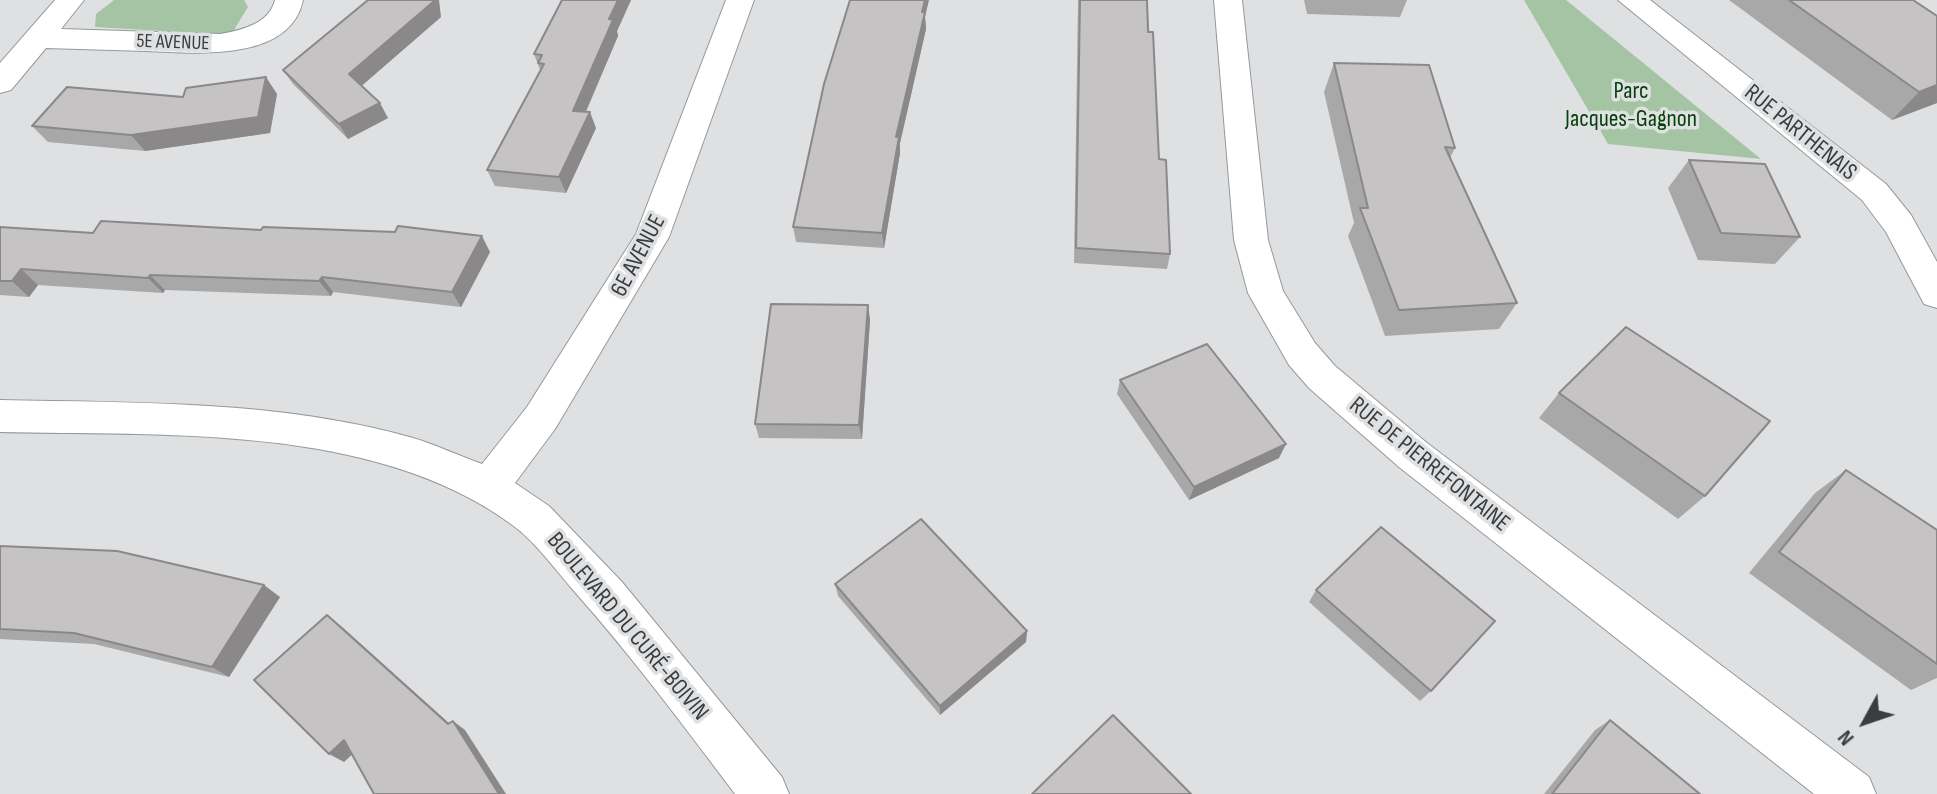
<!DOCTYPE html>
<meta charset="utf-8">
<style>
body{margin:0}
#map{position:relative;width:1937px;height:794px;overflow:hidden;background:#dee0e2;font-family:"Sofia Sans Condensed",sans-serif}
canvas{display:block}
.north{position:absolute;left:1825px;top:682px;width:80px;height:80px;-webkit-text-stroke:6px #dee0e2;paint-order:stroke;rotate:230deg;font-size:22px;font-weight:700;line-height:32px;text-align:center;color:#3b3c3d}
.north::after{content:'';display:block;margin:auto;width:28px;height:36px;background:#3b3c3d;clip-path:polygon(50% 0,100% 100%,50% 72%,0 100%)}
</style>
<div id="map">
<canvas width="1937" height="794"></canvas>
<div class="north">N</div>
</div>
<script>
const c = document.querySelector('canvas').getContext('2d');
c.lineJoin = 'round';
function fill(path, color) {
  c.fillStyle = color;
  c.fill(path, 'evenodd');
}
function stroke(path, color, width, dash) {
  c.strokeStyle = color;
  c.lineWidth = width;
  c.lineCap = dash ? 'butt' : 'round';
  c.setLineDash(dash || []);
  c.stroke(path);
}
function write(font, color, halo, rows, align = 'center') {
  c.font = font + ' "Sofia Sans Condensed",sans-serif';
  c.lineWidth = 7;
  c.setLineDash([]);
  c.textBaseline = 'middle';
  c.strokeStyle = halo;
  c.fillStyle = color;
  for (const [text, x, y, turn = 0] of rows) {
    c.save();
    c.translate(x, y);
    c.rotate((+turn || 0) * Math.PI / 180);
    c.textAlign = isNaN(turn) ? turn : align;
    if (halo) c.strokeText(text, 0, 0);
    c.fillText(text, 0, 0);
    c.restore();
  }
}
const green = new Path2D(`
 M114,0H244L248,7L231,35L95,27L96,14Z
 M1524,0H1566L1761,159L1608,144Z`);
const street = new Path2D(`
 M55,0H84L61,29L220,34C242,30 269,24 275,0H303C290,63 193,53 146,51C112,50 79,49 46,48L11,90L0,93V63Z
 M726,0H754L669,237L555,429L515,483L549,506L622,582L782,777L789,794H735C683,725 631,655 573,590C554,568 535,541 511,524C373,423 163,436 0,432V400C138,403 280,400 413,438C437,445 459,456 482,464L527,407L636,234Z
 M1214,0H1242L1268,240L1283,291L1315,343L1335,366L1427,443L1869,777L1876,794H1814L1399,467L1309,388L1289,365L1248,293L1234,240Z
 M1618,0H1650L1886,184L1911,215L1937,262V308L1924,304L1886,232L1862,200Z`);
const wall = new Path2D(`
 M562,0H631L617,31L618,36L586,112L596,128L566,193L495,186L487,170L540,70L534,54Z
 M1078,0H1147L1159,159L1170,254L1167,269L1074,263Z
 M1304,0H1407L1400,17L1307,14Z
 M1729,0H1913L1937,103L1892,120Z
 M441,17L361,86L388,118L348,139L293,84L283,70Z
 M925,17L926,29L900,143V153L884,248L796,242L793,227Z
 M1334,63L1455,148L1450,158L1517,303L1499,329L1385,336L1348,236L1354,223L1324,92Z
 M277,94L270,133L145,151L48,142L32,126L183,97Z
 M1689,160L1800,237L1775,264L1698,260L1668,188Z
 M0,227L93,233L490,252L461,307L333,292L331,296L165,290L163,293L38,285L29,297L0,295Z
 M868,305L870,320L862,439L759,438L755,424Z
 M1120,380L1279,458L1189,500L1117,394Z
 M1559,393L1705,496L1678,519L1539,418Z
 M1846,470L1937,530V678L1911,690L1749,573L1815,493Z
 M0,546L280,597L229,677L94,644L0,639Z
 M835,584L1027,631L1026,642L940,715L838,596Z
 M1316,590L1431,691L1420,701L1309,602Z
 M1610,720L1700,794H1544L1595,730Z`);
const shadedWall = new Path2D(`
 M433,0H439L441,17L358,89L349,74Z
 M618,0H631L617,31L618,36L579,127L573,111L609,19Z
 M925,0H929L925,17L926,29L900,143V153L884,248L882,233L896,137Z
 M266,77L277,94L270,133L145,151L131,135Z
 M1937,85V103L1892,120L1919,92Z
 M380,103L388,118L348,139L339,124Z
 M590,112L596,128L566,193L559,177Z
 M482,236L490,252L461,307L452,292Z
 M21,269L38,285L29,297L12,281Z
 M150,275L165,290L163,293L148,278Z
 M322,277L333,292L331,296L319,281Z
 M868,305L870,320L862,439L859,425Z
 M1286,444L1279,458L1189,500L1194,487Z
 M264,585L280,597L229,677L212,667Z
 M327,615L341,626L460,733L448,724Z
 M1027,631L1026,642L940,715V706Z
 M453,721L465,730L506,794H499Z
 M344,740L358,749L344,762L329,754Z`);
const building = new Path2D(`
 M368,0H433V2L349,74L380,103L339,124L283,70Z
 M562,0H618L609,19L613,20L573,111L590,112L559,177L487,170L544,64L538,63L542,55L534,54Z
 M850,0H925L922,12H925L896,137H899L882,233L793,227L824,84Z
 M1080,0H1147L1148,32H1153L1159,159L1166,160L1170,254L1076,248Z
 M1789,0H1913L1937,16V85L1919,92Z
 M1334,63L1429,65L1455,148L1445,147L1517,303L1399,310L1360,208H1368Z
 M266,77L258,117L131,135L32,126L67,87L183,97L186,88Z
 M1689,160L1765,164L1800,237L1721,233Z
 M101,221L261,230L263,227L395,232L398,226L482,236L452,292L322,277L319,281L150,275L148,278L21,269L12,281H0V227L93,233Z
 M771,304L868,305L859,425L755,424Z
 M1626,327L1770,421L1705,496L1559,393Z
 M1207,344L1286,444L1194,487L1120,380Z
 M1846,470L1937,530V664L1779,552Z
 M921,519L1027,631L940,706L835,584Z
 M1381,527L1495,621L1431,691L1316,590Z
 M0,546L117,551L264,585L212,667L74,633L0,629Z
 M327,615L448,724L453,721L499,794H374L344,740L329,754L254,680Z
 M1113,715L1191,794H1032Z
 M1610,720L1700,794H1552Z`);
const farStreetnames = [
 ["5E AVENUE",173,43,2]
];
const parkNames = [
 ["Parc",1631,92],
 ["Jacques-Gagnon",1631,120]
];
const streetNames = [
 ["RUE PARTHENAIS",1800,133,39],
 ["6E AVENUE",639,256,-62],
 ["RUE DE PIERREFONTAINE",1429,465,39],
 ["BOULEVARD DU CURÉ-BOIVIN",627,627,50]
];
fill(green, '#a5c4a4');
stroke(street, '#96989a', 2);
fill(street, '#fff');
fill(wall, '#a9a8a9');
fill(shadedWall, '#8a8889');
fill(building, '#c5c3c4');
stroke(building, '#8a8889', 2);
write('20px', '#3b3c3d', '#dee0e2', farStreetnames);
write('24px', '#04420a', '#dee0e2', parkNames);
write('24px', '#3b3c3d', '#dee0e2', streetNames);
</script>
